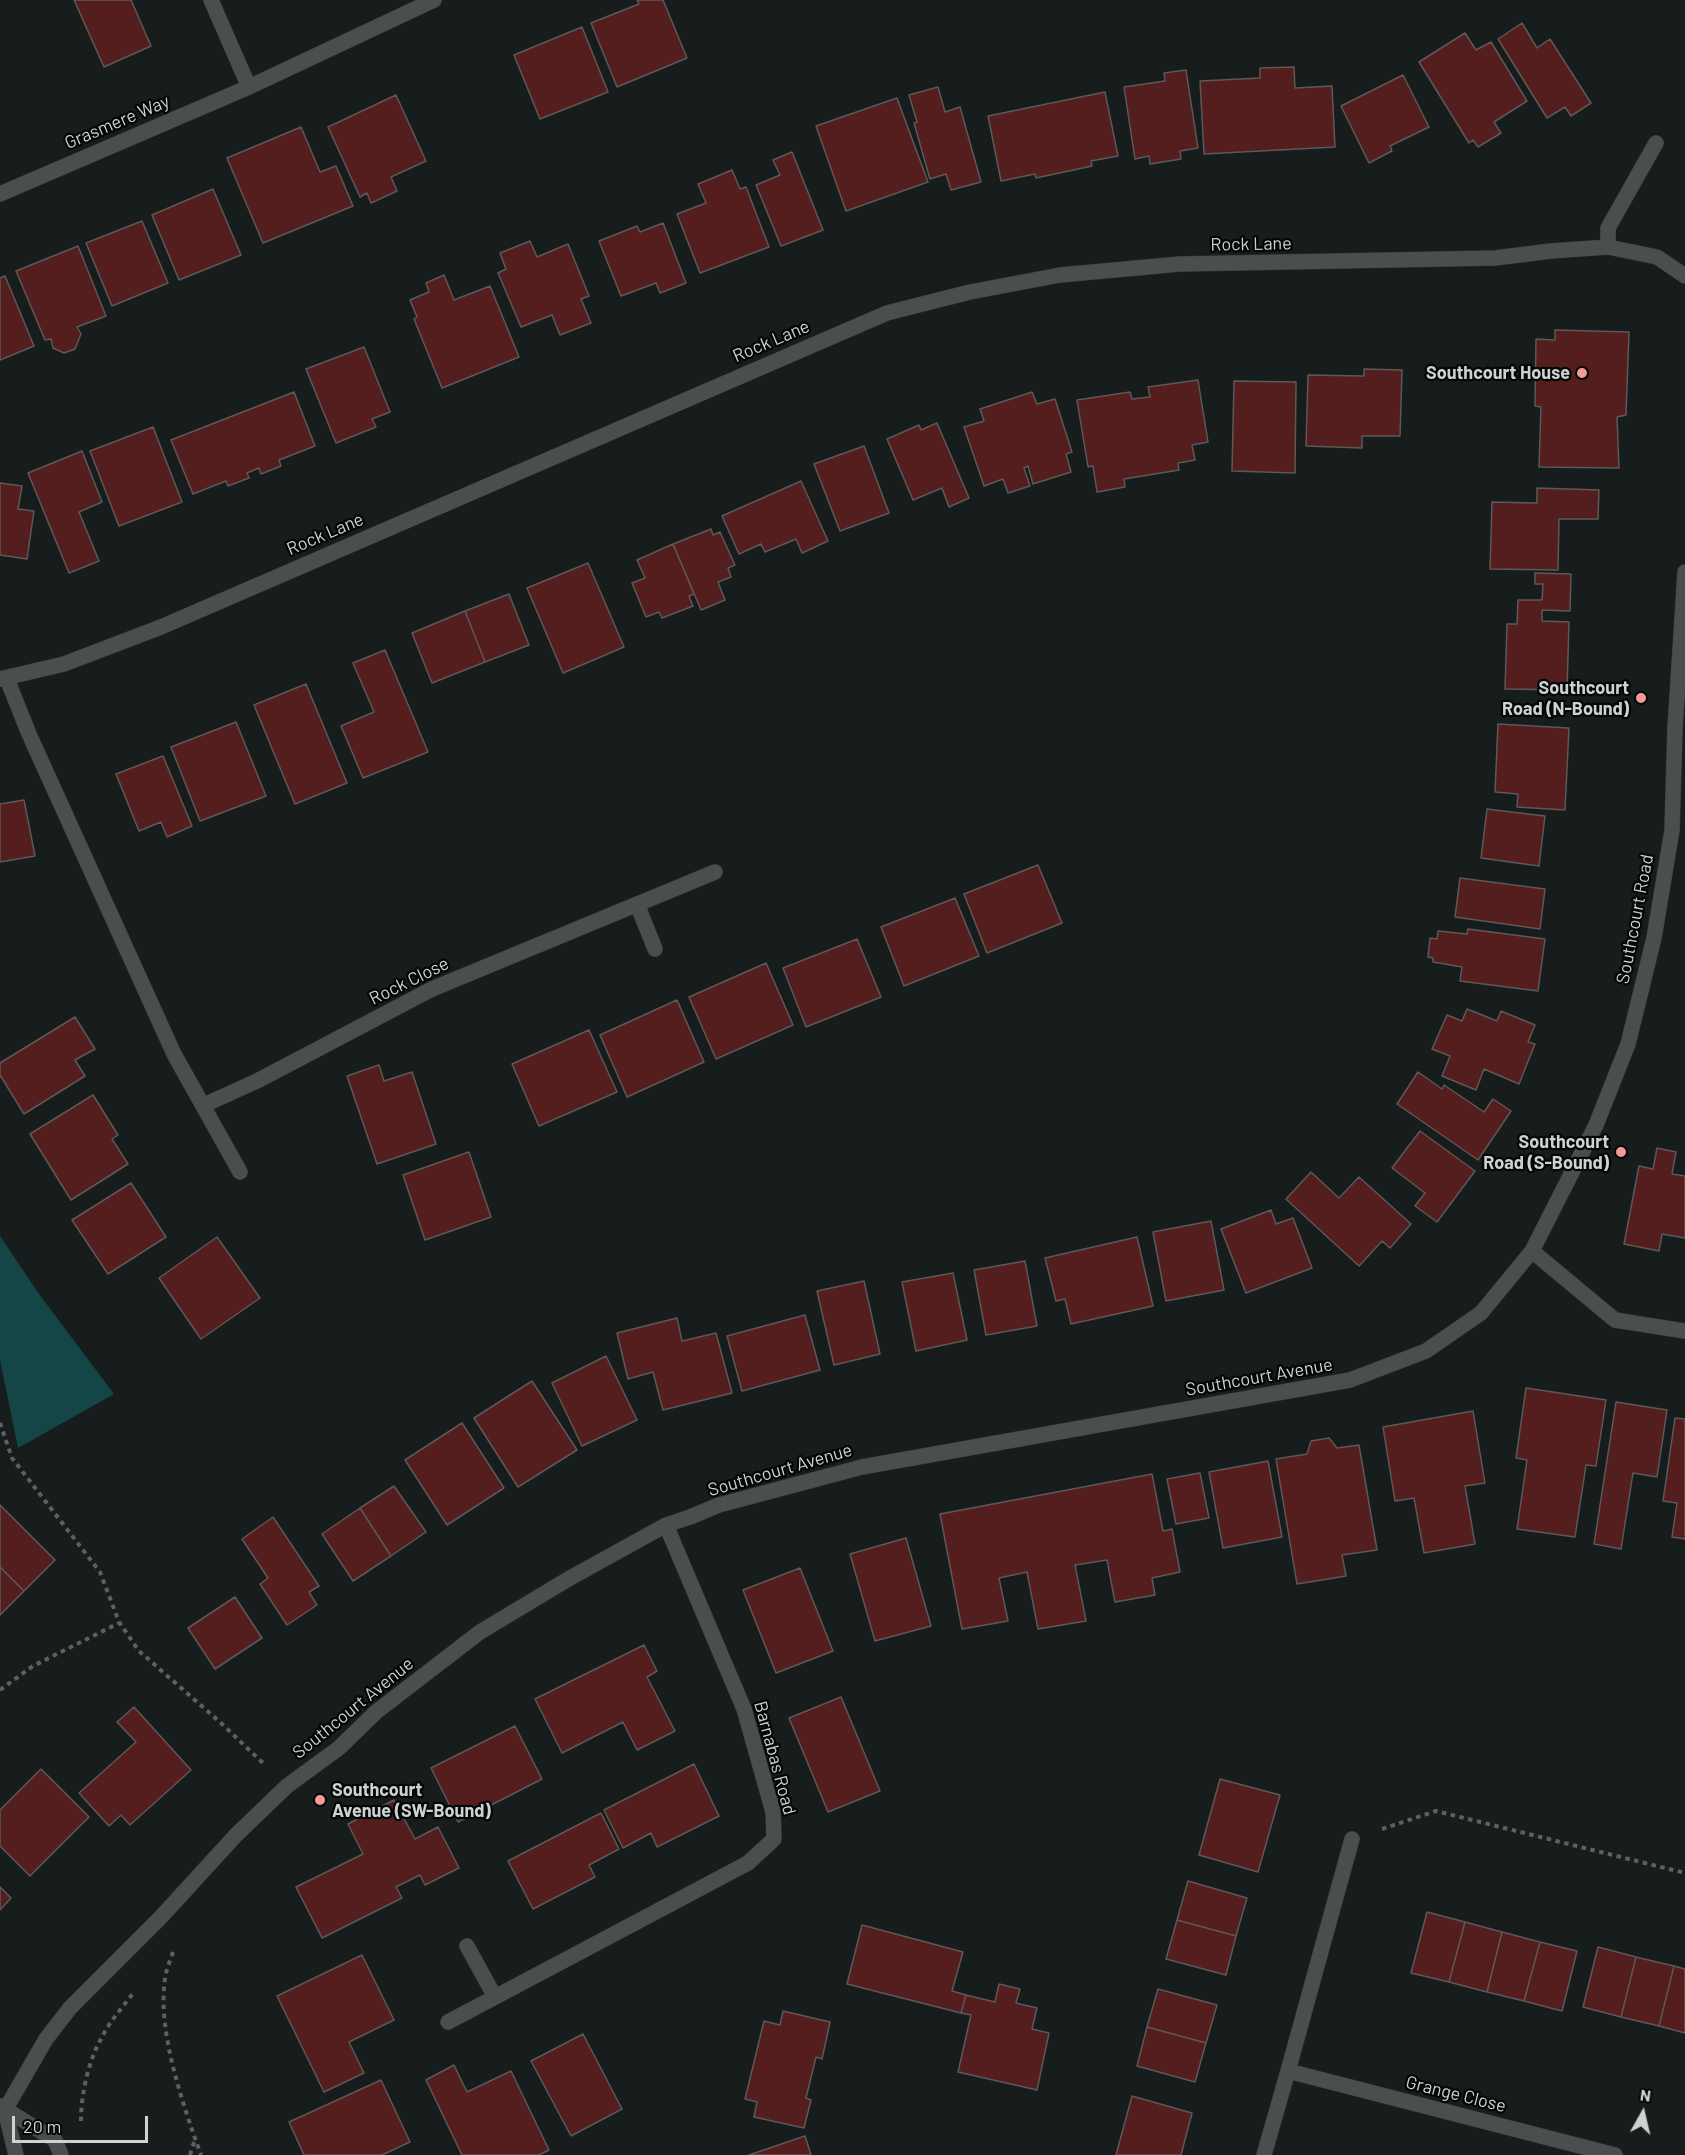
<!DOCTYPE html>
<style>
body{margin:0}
#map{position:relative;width:1685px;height:2155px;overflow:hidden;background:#171c1c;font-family:Barlow,sans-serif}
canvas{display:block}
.north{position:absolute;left:1613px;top:2083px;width:60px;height:60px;-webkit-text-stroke:4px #050606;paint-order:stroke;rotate:8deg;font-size:16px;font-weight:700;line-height:24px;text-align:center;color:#ced2d2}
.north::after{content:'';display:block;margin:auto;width:21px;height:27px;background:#ced2d2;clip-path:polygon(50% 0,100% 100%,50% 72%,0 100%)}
.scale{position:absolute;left:12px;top:2116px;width:136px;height:27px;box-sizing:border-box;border:3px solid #ced2d2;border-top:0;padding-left:8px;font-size:18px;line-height:21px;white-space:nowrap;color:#ced2d2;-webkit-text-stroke:4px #050606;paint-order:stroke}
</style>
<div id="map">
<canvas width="1685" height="2155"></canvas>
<div class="north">N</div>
<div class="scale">20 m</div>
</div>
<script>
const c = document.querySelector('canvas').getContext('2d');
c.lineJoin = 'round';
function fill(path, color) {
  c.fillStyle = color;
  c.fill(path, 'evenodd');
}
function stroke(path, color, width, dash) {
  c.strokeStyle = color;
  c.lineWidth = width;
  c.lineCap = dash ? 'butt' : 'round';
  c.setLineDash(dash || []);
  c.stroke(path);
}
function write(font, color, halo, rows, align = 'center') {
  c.font = font + ' Barlow,sans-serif';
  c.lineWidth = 4.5;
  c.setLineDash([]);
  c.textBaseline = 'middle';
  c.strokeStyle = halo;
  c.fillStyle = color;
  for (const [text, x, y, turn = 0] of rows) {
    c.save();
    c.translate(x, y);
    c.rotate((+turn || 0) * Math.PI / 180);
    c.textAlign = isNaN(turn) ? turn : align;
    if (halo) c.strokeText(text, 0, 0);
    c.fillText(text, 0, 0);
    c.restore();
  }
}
const green = new Path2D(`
 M0,1236L39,1294L114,1394L18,1448L0,1360Z`);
const building = new Path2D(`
 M74,0H131L151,46L104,67Z
 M637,0H663L687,58L617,87L591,23L639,4Z
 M1522,23L1537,48L1550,39L1591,103L1571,116L1565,107L1547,118L1498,39Z
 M582,27L608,92L540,119L514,55Z
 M1465,33L1476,50L1491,42L1527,101L1494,122L1501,133L1478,147L1473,140L1469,143L1419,62Z
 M1294,67L1295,88L1332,86L1335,147L1204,154L1200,81L1260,78V68Z
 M1186,70L1198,148L1180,151L1181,159L1150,164L1149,156L1135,159L1124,87L1165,81L1164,73Z
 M1403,75L1429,127L1390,146L1392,151L1369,163L1341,106Z
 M938,87L945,112L960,107L981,182L951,190L946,174L930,179L914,123L917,122L909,95Z
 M1105,92L1118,156L1091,161L1092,166L1036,178L1035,174L1001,181L988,116Z
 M396,95L426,161L391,177L397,191L371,203L367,193L360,197L328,127Z
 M897,98L928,182L846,211L816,126Z
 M301,127L320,172L336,166L353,206L263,243L227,158Z
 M792,152L823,230L781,246L756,185L780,175L773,160Z
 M732,170L740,189L746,187L769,247L700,273L677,214L706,203L698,184Z
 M213,189L241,255L179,280L152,215Z
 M142,221L168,283L112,306L86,243Z
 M663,223L686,283L660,293L656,283L621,296L599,241L637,226L640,232Z
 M530,241L537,257L568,244L589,296L581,299L591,323L560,335L552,315L521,327L498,273L506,269L500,253Z
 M78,246L106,316L77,327L81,334L75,349L64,353L53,348L51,339L45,340L16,271Z
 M444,275L454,300L490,286L519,357L442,388L414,319L417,317L410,300L429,292L426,283Z
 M5,276L34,346L0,360V278Z
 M1555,330L1629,332L1626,415L1617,417L1619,468L1539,467L1541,407L1535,406L1536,339L1555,340Z
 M364,347L390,412L372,419L376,427L336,443L306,369Z
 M1364,369L1402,370L1400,436H1362V448L1306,446L1308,375L1364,376Z
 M1198,380L1208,442L1192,445L1195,460L1178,463L1179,470L1124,479L1125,487L1097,492L1093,466L1088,467L1077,400L1130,392L1132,399L1150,397L1148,387Z
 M1234,381L1296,382L1295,473L1232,471Z
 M294,392L315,446L279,460L281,466L261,474L259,468L247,473L249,478L228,486L226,481L193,494L171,440Z
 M1032,392L1037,404L1055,399L1072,452L1066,454L1071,472L1033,484L1028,466L1024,468L1030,486L1008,493L1003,479L984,486L964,427L984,421L980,409Z
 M937,423L969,498L949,507L942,488L913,500L887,439L919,425L921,430Z
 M153,427L182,502L119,526L90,451Z
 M864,446L889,513L840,531L814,464Z
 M82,451L102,502L79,512L99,561L69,573L28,473Z
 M801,481L828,541L802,553L796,539L765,552L761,544L739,554L722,516Z
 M0,483L22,486L18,509L34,511L27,559L0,555Z
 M1537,488L1599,490L1598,519H1559L1558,570L1490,569L1492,502L1537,503Z
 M711,529L713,535L720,532L735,565L728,568L731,577L718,582L725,600L701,610L673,544Z
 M673,544L694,594L689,596L693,606L662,618L659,612L646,617L632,583L645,578L637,560Z
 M588,563L624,647L563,673L527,588Z
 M1535,573L1571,574L1570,611L1542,610V621L1569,622L1567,690L1505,689L1507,624H1517L1518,600H1542L1543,584H1535Z
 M509,594L529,645L485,662L465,611Z
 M465,611L485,662L432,683L412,633Z
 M385,650L428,752L363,778L341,726L374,712L353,663Z
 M306,684L347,783L295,804L254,705Z
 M236,722L266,796L200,821L171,747Z
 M1498,724L1569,728L1565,810L1517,807L1518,794L1495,792Z
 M163,756L192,826L167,837L161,822L139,831L116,774Z
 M24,800L35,856L0,862V804Z
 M1487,809L1545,816L1539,866L1481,858Z
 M1038,865L1062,923L987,953L964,894Z
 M1460,878L1545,889L1540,929L1455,917Z
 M955,898L979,956L904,986L881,927Z
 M1468,929L1545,939L1538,991L1460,981L1462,967L1433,962V958L1428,957L1430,938L1437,939L1438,931L1467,934Z
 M857,939L881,997L806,1027L783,968Z
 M766,963L793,1025L716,1059L689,997Z
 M677,1000L704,1062L627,1097L600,1035Z
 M1467,1009L1497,1021L1501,1011L1535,1025L1528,1042L1535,1044L1519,1084L1484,1069L1476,1090L1442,1076L1450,1056L1432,1049L1447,1015L1462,1021Z
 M75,1017L95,1049L75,1060L85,1076L24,1114L0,1075V1063Z
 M589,1030L617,1092L539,1126L512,1064Z
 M379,1065L384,1081L412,1072L436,1144L377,1164L347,1076Z
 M1418,1072L1442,1089L1444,1085L1484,1112L1493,1099L1511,1111L1478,1160L1397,1104Z
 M93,1095L118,1135L112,1139L128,1164L71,1200L30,1134Z
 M1420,1131L1475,1171L1437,1222L1415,1206L1425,1193L1392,1168Z
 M1657,1148L1676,1152L1672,1174L1685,1176V1238L1662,1234L1659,1251L1624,1244L1639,1166L1653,1169Z
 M469,1152L491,1217L425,1240L403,1175Z
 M1311,1172L1339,1198L1359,1177L1411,1224L1390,1248L1382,1241L1359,1266L1286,1199Z
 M131,1183L166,1237L108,1274L72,1220Z
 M1271,1210L1276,1224L1293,1218L1312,1268L1246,1293L1221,1229Z
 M1211,1221L1224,1290L1166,1301L1153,1232Z
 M217,1237L260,1298L201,1339L159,1278Z
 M1137,1237L1153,1306L1071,1324L1065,1299L1056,1301L1045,1258Z
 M1025,1261L1037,1326L986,1335L974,1270Z
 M953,1273L967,1340L916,1351L902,1282Z
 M864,1281L880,1354L834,1365L817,1291Z
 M805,1315L820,1370L742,1391L727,1336Z
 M677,1318L682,1341L716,1333L732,1393L663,1410L653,1372L628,1379L617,1333Z
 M606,1356L637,1420L582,1446L552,1383Z
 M532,1381L577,1450L518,1487L474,1418Z
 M1526,1388L1606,1400L1596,1466L1586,1465L1575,1537L1517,1529L1527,1460L1516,1458Z
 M1616,1402L1667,1410L1657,1477L1633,1473L1621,1549L1594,1544Z
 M1473,1411L1485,1483L1465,1486L1475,1544L1424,1553L1414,1498L1395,1501L1383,1427Z
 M1675,1418L1685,1419V1539L1672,1537L1677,1503L1663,1501Z
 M462,1423L504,1488L447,1525L405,1460Z
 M1329,1438L1337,1448L1359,1445L1377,1550L1342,1555L1346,1576L1297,1584L1276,1459L1307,1454L1311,1441Z
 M1268,1461L1282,1537L1223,1548L1209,1472Z
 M1200,1473L1209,1518L1176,1524L1167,1479Z
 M1152,1474L1163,1531L1172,1529L1180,1572L1152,1578L1155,1595L1115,1602L1107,1560L1075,1565L1086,1621L1038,1629L1027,1572L999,1578L1008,1621L962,1629L940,1514Z
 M394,1486L426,1532L391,1556L360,1508Z
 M0,1505L55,1560L24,1591L0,1567Z
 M360,1508L391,1556L353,1581L322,1534Z
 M273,1517L319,1586L309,1592L317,1605L287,1625L260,1584L268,1578L242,1539Z
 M906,1538L931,1626L875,1641L850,1554Z
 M0,1567L24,1591L0,1615Z
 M800,1568L833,1651L776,1673L743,1590Z
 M235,1597L262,1638L215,1669L188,1628Z
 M644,1645L657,1671L647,1677L675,1731L637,1750L623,1722L562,1753L535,1699Z
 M841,1697L880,1791L828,1812L789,1718Z
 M134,1707L191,1770L130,1825L121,1815L109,1826L79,1793L136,1742L117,1722Z
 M515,1726L542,1779L458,1822L431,1768Z
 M694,1764L719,1816L657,1847L651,1833L623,1848L604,1810Z
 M41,1769L89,1817L30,1876L0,1846V1810Z
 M1220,1779L1280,1795L1258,1872L1199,1855Z
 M394,1800L415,1839L438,1827L459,1868L425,1885L420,1875L396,1887L402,1898L322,1938L296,1887L363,1854L348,1824Z
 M601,1813L619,1849L589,1865L595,1877L533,1909L508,1861Z
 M1188,1881L1247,1898L1236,1936L1177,1920Z
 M0,1887L11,1898L0,1910Z
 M1427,1912L1465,1922L1449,1982L1411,1973Z
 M1177,1920L1236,1936L1226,1975L1166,1959Z
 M1465,1922L1502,1932L1487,1992L1449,1982Z
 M862,1925L963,1952L952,1991L966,1995L961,2013L847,1984Z
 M1502,1932L1540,1942L1524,2001L1487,1992Z
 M1540,1942L1577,1951L1562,2011L1524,2001Z
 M1598,1947L1636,1957L1621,2017L1583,2007Z
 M362,1955L394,2020L349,2042L364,2073L324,2092L277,1996Z
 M1636,1957L1674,1966L1659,2026L1621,2017Z
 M1674,1966L1685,1969V2033L1659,2026Z
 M999,1984L1020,1989L1016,2003L1037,2008L1032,2029L1049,2033L1037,2090L958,2072L971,2015L961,2013L966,1995L995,2002Z
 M1158,1989L1217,2005L1206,2043L1147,2027Z
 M783,2011L830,2022L822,2059L816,2057L806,2098L811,2100L804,2128L754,2117L757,2102L745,2099L764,2021L780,2025Z
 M1147,2027L1206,2043L1195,2082L1137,2066Z
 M583,2034L622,2109L571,2136L531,2061Z
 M454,2065L467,2092L511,2071L549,2150L539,2155H462L426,2080Z
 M381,2080L410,2142L382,2155H304L289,2122Z
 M1132,2096L1192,2113L1181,2155H1116Z
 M805,2136L811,2155H749Z`);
const path = new Path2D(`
 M0,1423L12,1458L100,1572L119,1622L139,1651L221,1723L265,1765
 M0,1690L33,1666L119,1623
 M1382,1829L1436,1811L1685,1873
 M173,1952C170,1961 166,1970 165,1979C157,2031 183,2105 201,2155
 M81,2121C81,2095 88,2062 101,2039C109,2022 123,2007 134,1992
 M190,2155L195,2139`);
const minor = new Path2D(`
 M211,0L249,87
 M0,194L249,87L434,0
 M1608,247V228L1656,143
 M0,679L64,664L161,627L887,313L970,292L1060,275L1180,264L1495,258L1551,251L1608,247L1657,257L1685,276
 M7,679L29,734L174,1054L240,1172
 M637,904L655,949
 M204,1105L257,1081L432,989L715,872
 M1532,1251L1615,1320L1685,1331
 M467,1946L495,1997
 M448,2022L748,1863L774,1839L773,1812L744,1709L666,1525
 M1288,2071L1352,1839
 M0,2106L55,2140L61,2155
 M5,2110L46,2039L70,2008L161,1917L236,1835L287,1786L339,1748L376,1712L480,1632L570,1578L666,1525L690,1517L719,1505L862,1467L1350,1380L1426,1351L1481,1313L1532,1251L1596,1125L1628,1044L1654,938L1672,830L1675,728L1685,572
 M5,2110L16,2155
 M1264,2155L1288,2071L1615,2155`);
const markers = [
 [1582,373,6,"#f59b97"],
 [1641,698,6,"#f59b97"],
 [1621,1152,6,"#f59b97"],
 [320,1800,6,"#f59b97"]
];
const streetNames = [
 ["Grasmere Way",117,122,-23],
 ["Rock Lane",1251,244,-1],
 ["Rock Lane",771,341,-23],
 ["Rock Lane",325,534,-23],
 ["Southcourt Road",1635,919,-79],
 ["Rock Close",409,981,-26],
 ["Southcourt Avenue",1259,1377,-10],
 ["Southcourt Avenue",780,1470,-16],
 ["Southcourt Avenue",353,1708,-39],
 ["Barnabas Road",775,1758,75],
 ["Grange Close",1456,2094,14]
];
const poiNames = [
 ["Southcourt House",1570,373],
 ["Southcourt",1629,688],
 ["Road (N-Bound)",1629,709],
 ["Southcourt",1609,1142],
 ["Road (S-Bound)",1609,1163],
 ["Southcourt",332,1790,"left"],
 ["Avenue (SW-Bound)",332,1811,"left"]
];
fill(green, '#154647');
fill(building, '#551e1e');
stroke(building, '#5e5858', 1.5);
stroke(minor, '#343838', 16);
stroke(path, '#5d6161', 4, [4.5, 4.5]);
stroke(minor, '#494f4f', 15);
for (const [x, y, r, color] of markers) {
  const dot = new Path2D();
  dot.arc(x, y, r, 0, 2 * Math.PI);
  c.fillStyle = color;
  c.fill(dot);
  stroke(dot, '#050606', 2);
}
write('18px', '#ced2d2', '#050606', streetNames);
write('bold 18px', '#ced2d2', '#050606', poiNames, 'right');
</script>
